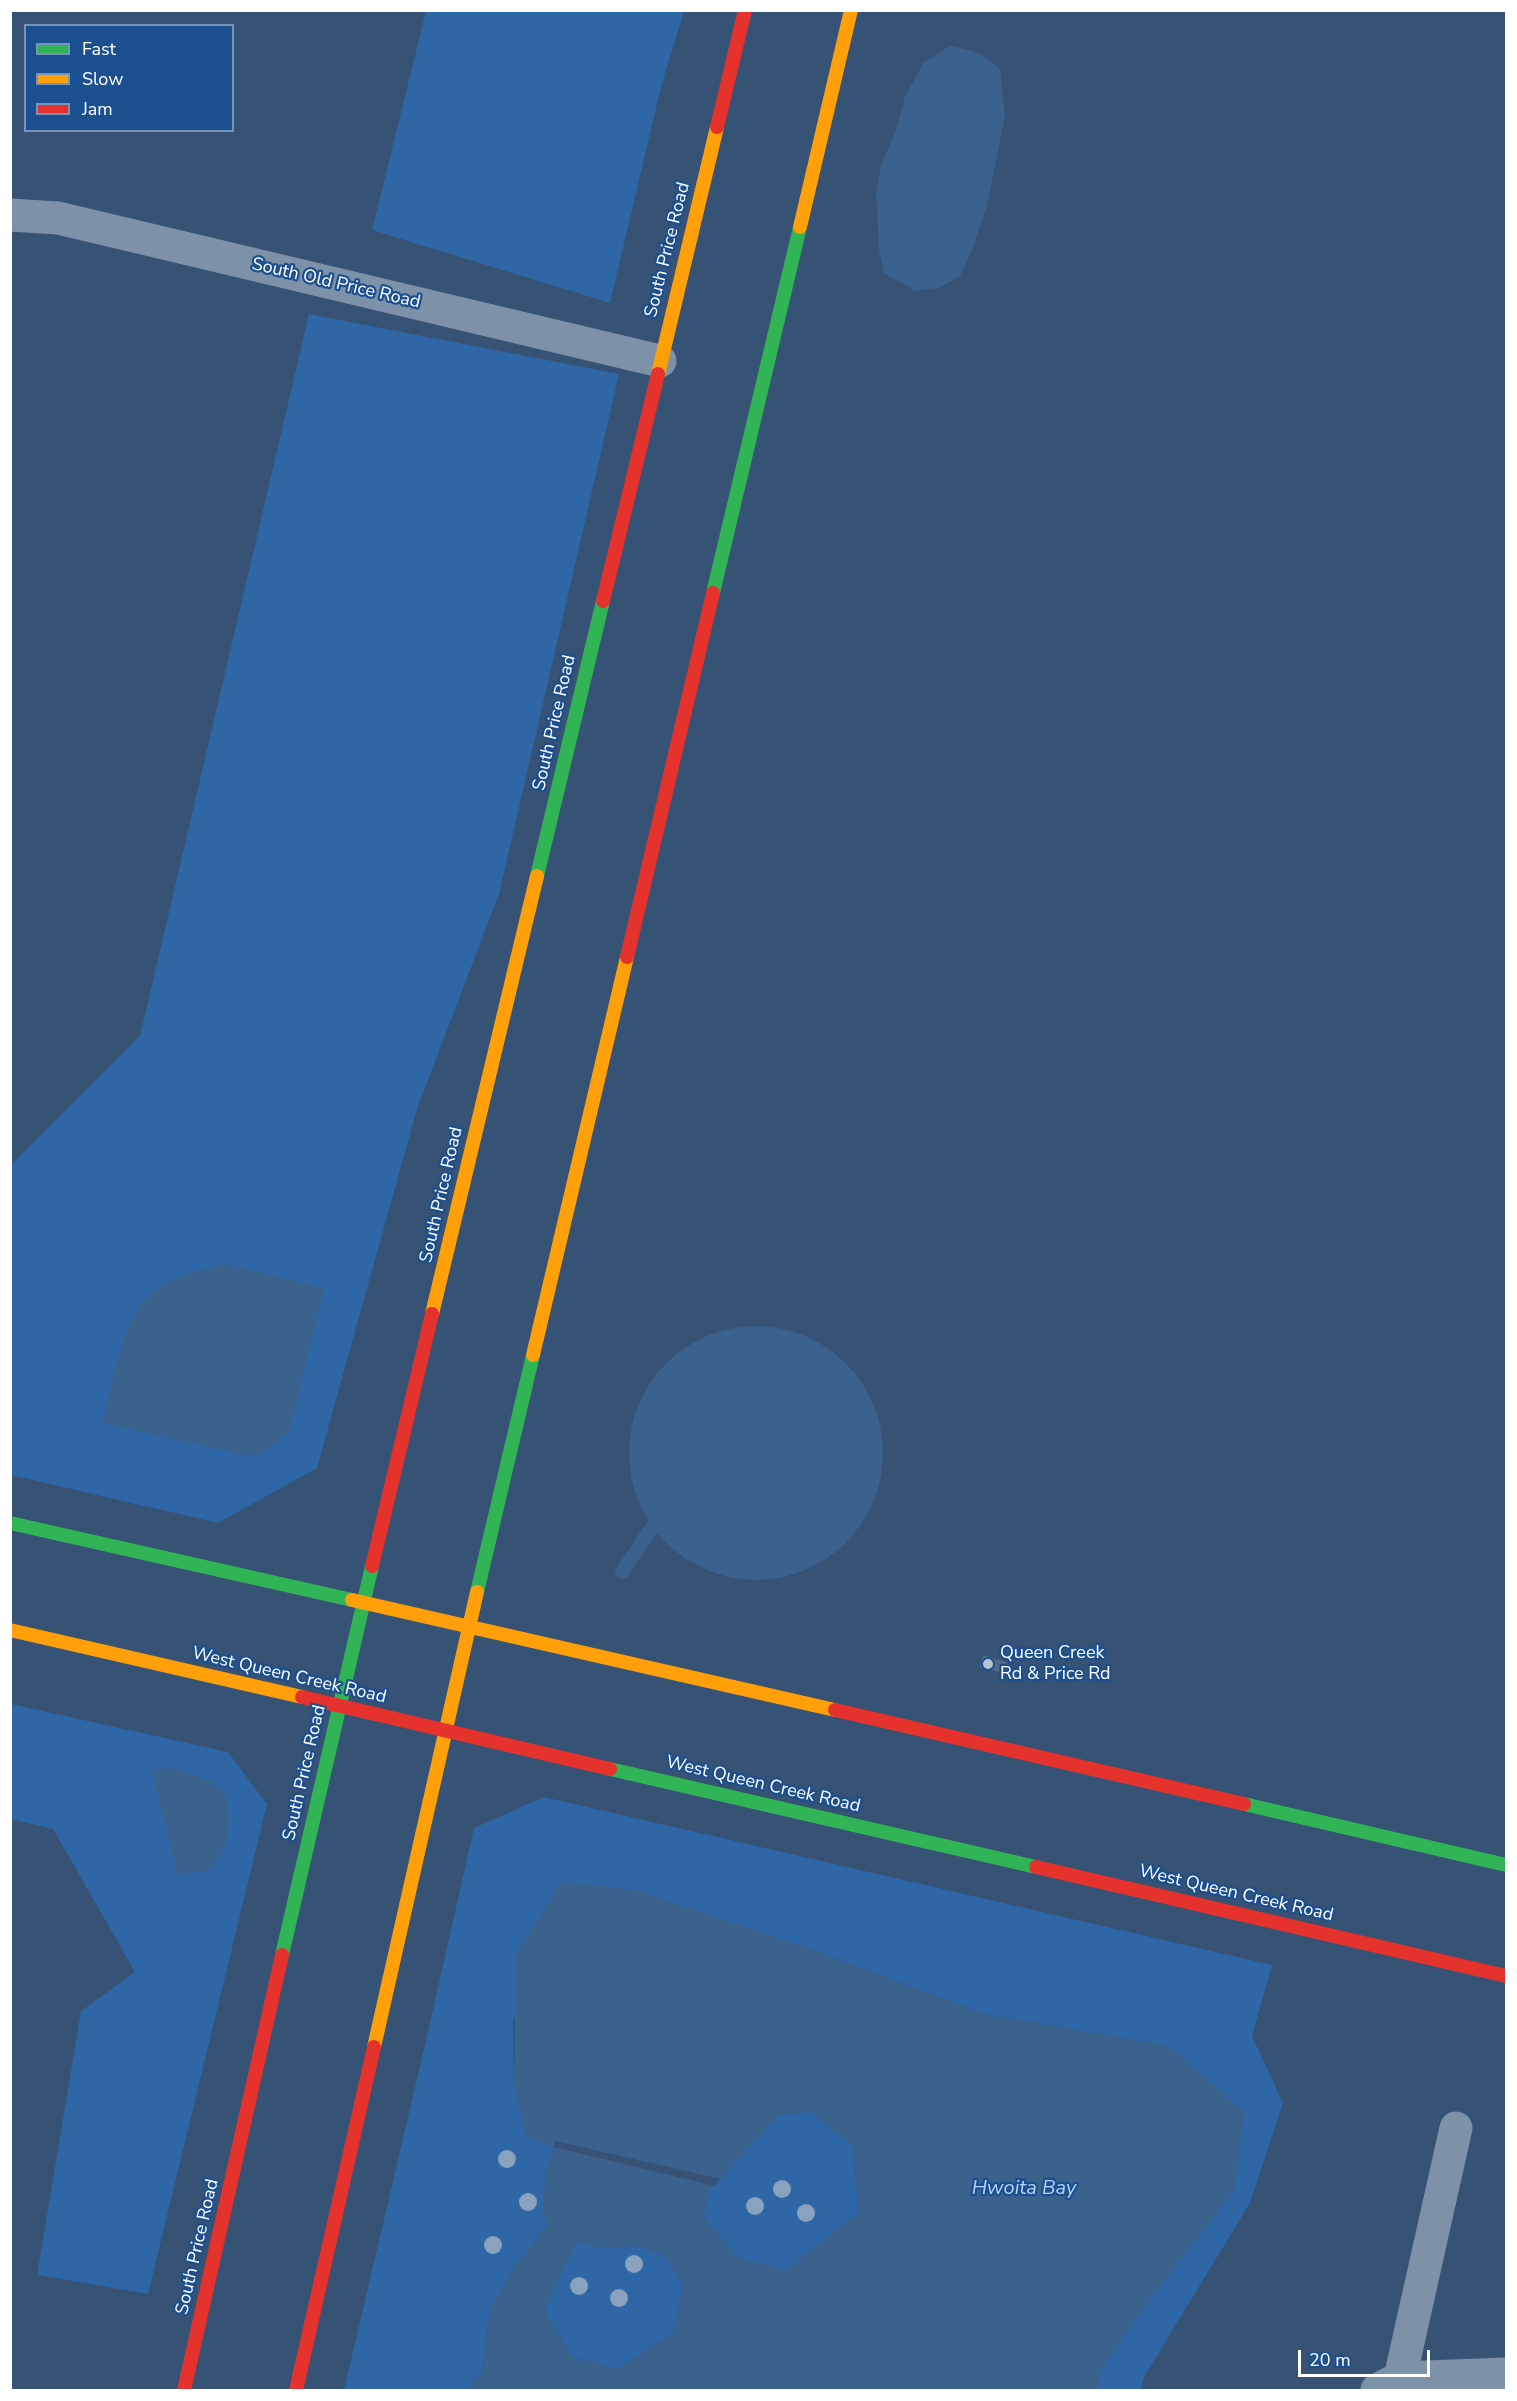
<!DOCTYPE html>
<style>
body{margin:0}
#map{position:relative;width:1517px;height:2401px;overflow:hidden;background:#365274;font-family:"Nunito Sans",sans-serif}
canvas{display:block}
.frame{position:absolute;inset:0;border:12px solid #fff;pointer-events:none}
.legend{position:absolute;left:24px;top:24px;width:210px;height:108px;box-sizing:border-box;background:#1b4f8f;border:2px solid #7695bc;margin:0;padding:8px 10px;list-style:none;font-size:18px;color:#fff}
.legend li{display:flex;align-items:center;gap:12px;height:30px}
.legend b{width:30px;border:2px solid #7695bc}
.scale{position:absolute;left:1298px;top:2350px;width:132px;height:27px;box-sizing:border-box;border:3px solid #fff;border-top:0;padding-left:8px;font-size:18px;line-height:21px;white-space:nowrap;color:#fff;-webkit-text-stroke:4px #1b4f8f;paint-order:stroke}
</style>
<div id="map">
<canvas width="1517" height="2401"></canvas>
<div class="frame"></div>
<ul class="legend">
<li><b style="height:8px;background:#30b455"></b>Fast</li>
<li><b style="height:8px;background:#ff9f0a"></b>Slow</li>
<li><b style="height:8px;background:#e5322d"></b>Jam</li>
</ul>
<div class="scale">20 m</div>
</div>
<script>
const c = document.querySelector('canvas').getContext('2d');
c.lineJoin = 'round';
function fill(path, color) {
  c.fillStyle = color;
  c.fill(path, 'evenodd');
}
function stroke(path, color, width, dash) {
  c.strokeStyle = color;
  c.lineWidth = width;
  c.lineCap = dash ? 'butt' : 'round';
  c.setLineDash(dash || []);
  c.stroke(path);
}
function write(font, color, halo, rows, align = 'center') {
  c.font = font + ' "Nunito Sans",sans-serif';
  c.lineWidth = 4.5;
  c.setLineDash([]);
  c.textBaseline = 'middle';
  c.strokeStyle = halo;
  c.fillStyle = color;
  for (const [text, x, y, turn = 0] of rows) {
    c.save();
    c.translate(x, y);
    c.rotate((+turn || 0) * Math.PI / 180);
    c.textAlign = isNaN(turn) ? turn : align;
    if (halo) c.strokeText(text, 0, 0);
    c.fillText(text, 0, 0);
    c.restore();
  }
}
const green = new Path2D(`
 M426,11H684L661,87L610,303L372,230Z
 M309,314L619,374L499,894L417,1109L317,1468L218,1523L11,1475V1165L140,1036Z
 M11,1704L228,1752L267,1804L148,2294L37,2275L81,2011L135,1972L53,1829L11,1819Z
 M544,1797L1272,1965L1252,2036L1283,2103L1250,2203L1144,2377L1141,2390H1098L1099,2373L1133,2322L1174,2266L1168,2046L984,2014L807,1948L513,2019L514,2083L554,2147L546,2172L549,2224L516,2265L490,2310L482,2373L466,2390H344L427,2036L474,1828Z
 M810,2111L853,2146L859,2213L784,2272L735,2256L703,2216L710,2190L777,2116Z
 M577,2240L600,2248L638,2246L665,2256L683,2286L674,2332L618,2369L572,2357L544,2310Z`);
const water = new Path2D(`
 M950,46C973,50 983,53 1000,69L1005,117L987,206L972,250L960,276L939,288L915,291L884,273L879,250L876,192L881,165L897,127L905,96L924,62Z
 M226,1264L324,1288L289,1433L254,1457L103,1423C112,1385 123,1311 157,1289C178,1275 203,1270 226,1264Z
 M629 1453a127 127 0 1 1 254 0a127 127 0 1 1-254 0Z
 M166,1767C182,1772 201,1776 215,1784C231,1793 231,1826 226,1841C223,1853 214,1864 206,1872H190L178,1876L152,1771Z
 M562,1882L635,1890L807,1948L984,2014L1168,2046L1244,2111L1235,2189L1133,2322L1099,2373L1098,2390H466L482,2373L490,2310L516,2265L549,2224L542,2212L546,2172L554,2147L526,2136L514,2083L516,1955ZM810,2111L853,2146L859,2213L784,2271L735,2256L703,2216L710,2190L715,2186L554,2147L555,2141L721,2179L777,2116ZM577,2241L600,2248L638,2246L665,2256L683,2286L674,2332L618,2369L572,2357L544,2310Z`);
const stream = new Path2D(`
 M622,1572L661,1514`);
const building = new Path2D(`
 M983,1655L1007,1662L1003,1673L980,1667Z`);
const street = new Path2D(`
 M10,215L58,218L660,361
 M1400,2378L1456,2128
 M1377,2390L1400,2378L1506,2374`);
const fast = new Path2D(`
 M713,593L800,227
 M537,876L603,601
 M10,1523L352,1600
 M477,1592L533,1355
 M610,1769L1036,1867
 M1244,1804L1506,1865
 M282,1955L372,1566`);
const slow = new Path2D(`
 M800,227L851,10
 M658,374L717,127
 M432,1314L537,876
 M533,1355L627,957
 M352,1600L835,1710
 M10,1630L302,1697
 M374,2047L477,1592`);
const jam = new Path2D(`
 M717,127L745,10
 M603,601L658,374
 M627,957L713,593
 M372,1566L432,1314
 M302,1697L610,1769
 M835,1710L1244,1804
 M1036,1867L1506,1976
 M184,2390L282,1955
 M296,2390L374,2047`);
const trees = [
 [507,2159],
 [782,2189],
 [528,2202],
 [755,2206],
 [806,2213],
 [493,2245],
 [634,2264],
 [579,2286],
 [619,2298]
];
const markers = [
 [988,1664,6,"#b9c2ce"]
];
const streetNames = [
 ["South Price Road",668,250,-76],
 ["South Old Price Road",336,284,13],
 ["South Price Road",555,723,-77],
 ["South Price Road",442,1195,-77],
 ["West Queen Creek Road",289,1676,13],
 ["South Price Road",305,1773,-77],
 ["West Queen Creek Road",763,1785,13],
 ["West Queen Creek Road",1236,1894,13],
 ["South Price Road",198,2247,-77]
];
const poiNames = [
 ["Queen Creek",1000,1654],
 ["Rd & Price Rd",1000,1675]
];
const waterNames = [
 ["Hwoita Bay",1024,2189]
];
fill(green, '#2f66a5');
fill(water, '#3b618d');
stroke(stream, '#3b618d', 14);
fill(building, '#526984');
stroke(street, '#7d92a8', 33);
stroke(fast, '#30b455', 14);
stroke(slow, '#ff9f0a', 14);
stroke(jam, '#e5322d', 14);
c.fillStyle = '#8aa2be';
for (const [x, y] of trees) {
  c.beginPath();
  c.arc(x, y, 9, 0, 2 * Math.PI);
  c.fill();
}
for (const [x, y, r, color] of markers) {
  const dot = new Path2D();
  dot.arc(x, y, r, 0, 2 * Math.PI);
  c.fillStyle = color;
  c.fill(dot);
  stroke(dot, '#1b4f8f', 2);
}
write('18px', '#fff', '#1b4f8f', streetNames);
write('18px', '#fff', '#1b4f8f', poiNames, 'left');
write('italic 20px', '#b5d3f5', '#1b4f8f', waterNames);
</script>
